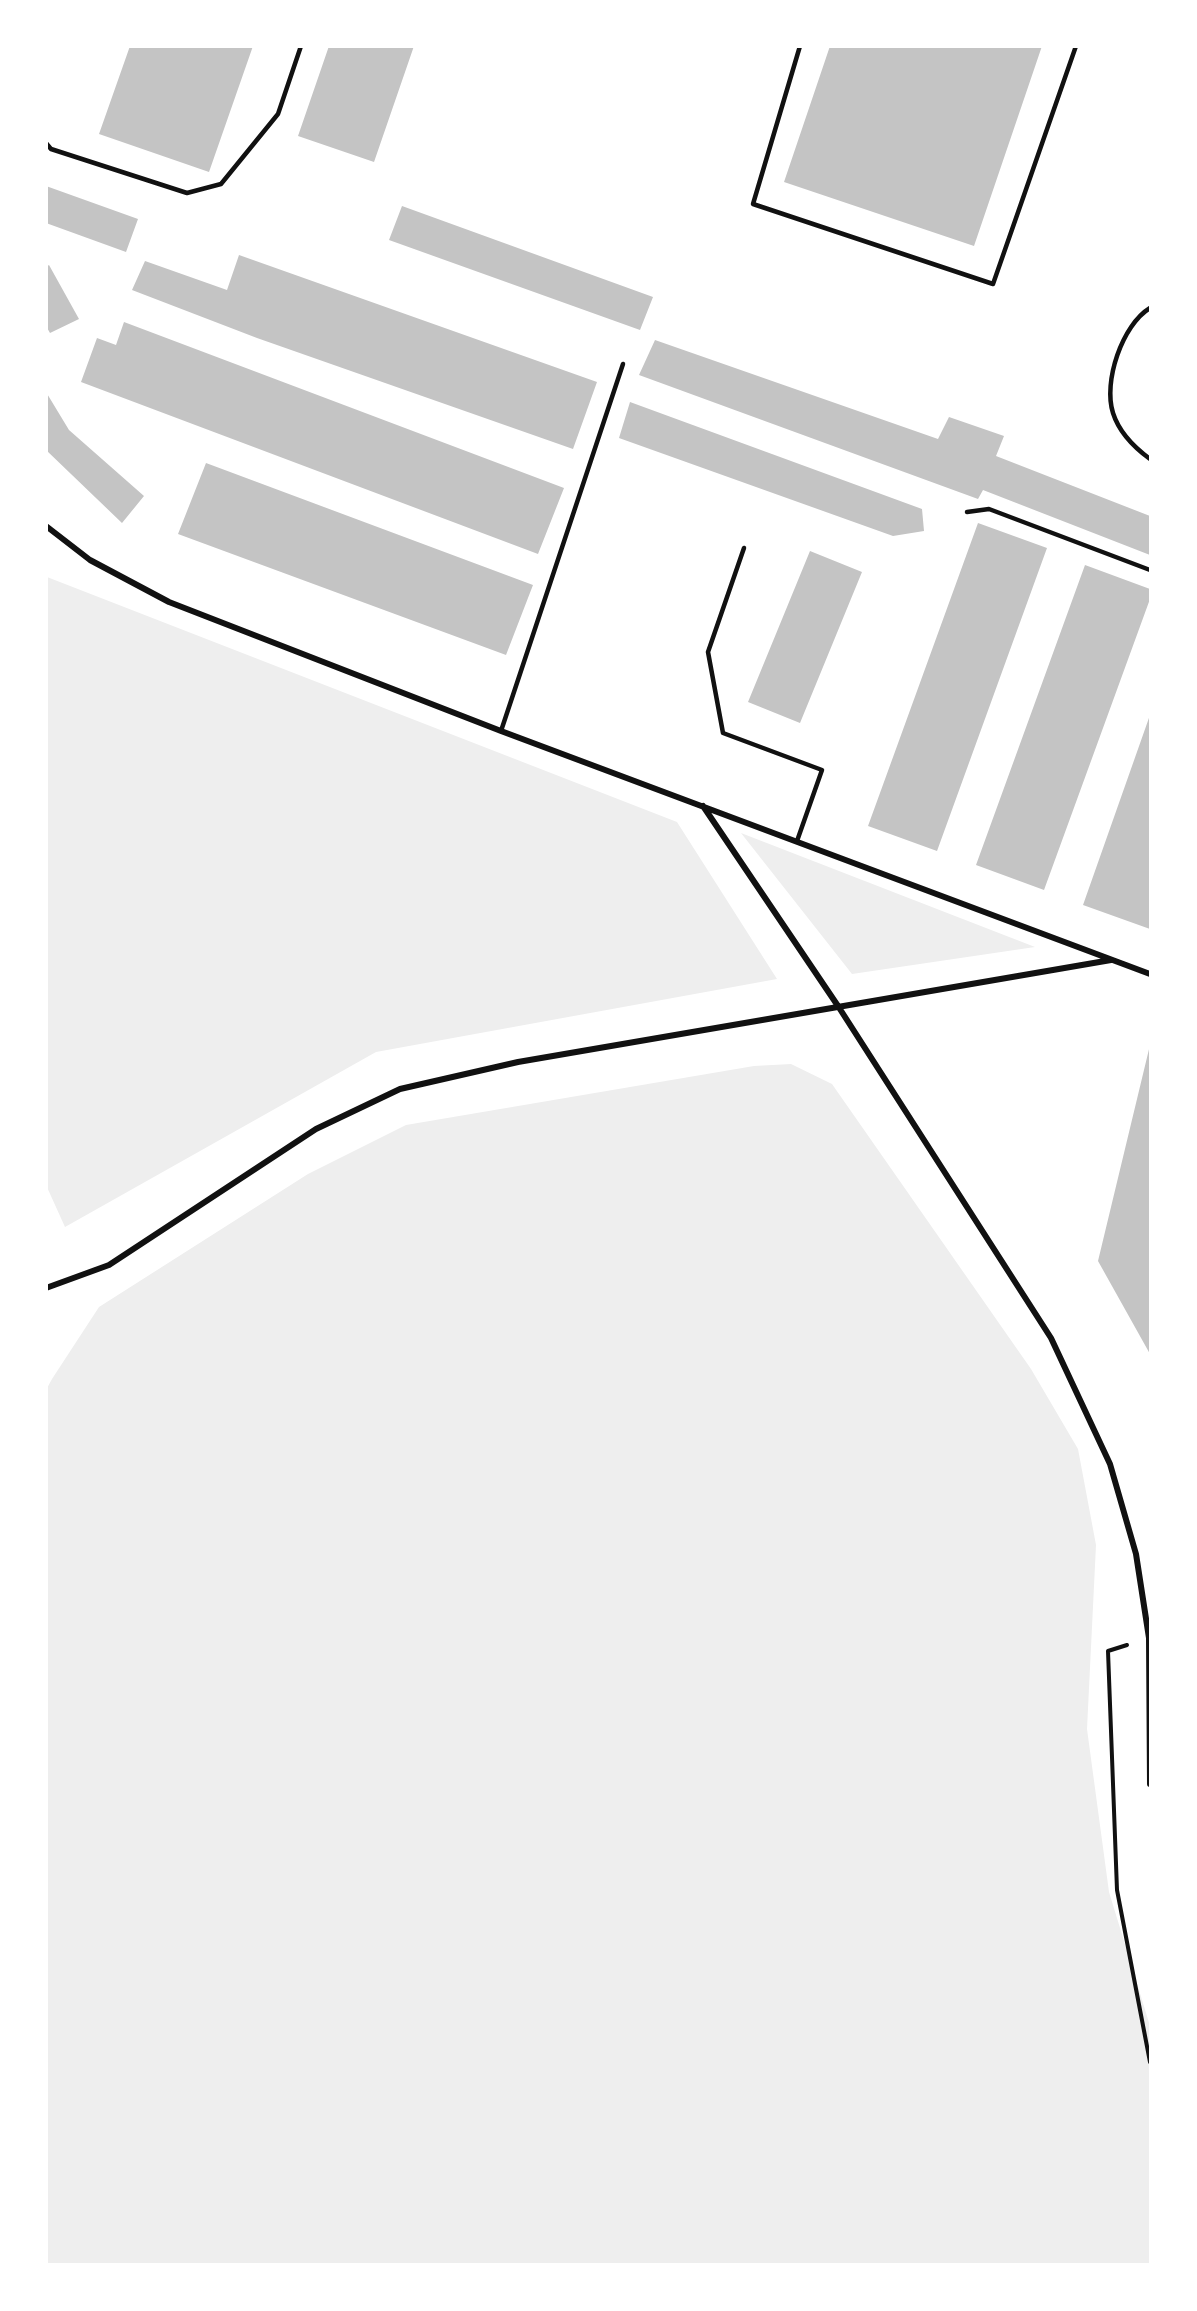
<!DOCTYPE html>
<style>
body{margin:0}
#map{position:relative;width:1197px;height:2311px;overflow:hidden;background:#fff;font-family:"IBM Plex Serif",serif}
canvas{display:block}
.frame{position:absolute;inset:0;border:48px solid #fff;pointer-events:none}
</style>
<div id="map">
<canvas width="1197" height="2311"></canvas>
<div class="frame"></div>
</div>
<script>
const c = document.querySelector('canvas').getContext('2d');
c.lineJoin = 'round';
function fill(path, color) {
  c.fillStyle = color;
  c.fill(path, 'evenodd');
}
function stroke(path, color, width, dash) {
  c.strokeStyle = color;
  c.lineWidth = width;
  c.lineCap = dash ? 'butt' : 'round';
  c.setLineDash(dash || []);
  c.stroke(path);
}
const green = new Path2D(`
 M47,577L677,822L777,979L376,1052L65,1227L46,1185Z
 M741,833L1035,947L852,974Z
 M791,1064L832,1084L1031,1369L1078,1449L1096,1545L1087,1729L1109,1892L1150,2026V2264H47L46,1390L52,1379L99,1307L308,1174L406,1125L754,1066Z`);
const building = new Path2D(`
 M130,46H253L209,172L99,134Z
 M329,46H414L374,162L298,136Z
 M830,46H1042L974,246L784,182Z
 M46,186L138,219L126,252L46,223Z
 M402,206L653,297L640,330L389,240Z
 M239,255L597,382L573,449L257,338L132,290L145,261L227,290Z
 M49,265L79,319L50,333L46,326V267Z
 M124,322L564,488L538,554L81,382L97,338L116,345Z
 M655,340L938,439L949,417L1004,436L996,456L1150,516V555L983,490L978,499L639,375Z
 M46,392L69,430L144,496L122,523L46,450Z
 M630,402L922,509L924,531L893,536L619,438Z
 M206,463L533,585L506,655L178,534Z
 M978,523L1047,548L937,851L868,826Z
 M810,551L862,572L800,723L748,702Z
 M1085,565L1150,589V599L1044,890L976,865Z
 M1150,715V929L1083,905Z
 M1150,1045V1354L1098,1261Z`);
const path = new Path2D(`
 M1127,1645L1108,1651L1117,1890L1150,2062`);
const service = new Path2D(`
 M800,46L753,204L993,284L1076,46
 M46,143L51,149L187,193L221,184L278,114L301,46
 M1150,308C1122,325 1103,382 1113,413C1119,432 1135,448 1150,459
 M967,512L989,509L1150,570
 M744,548L708,652L723,733L822,770L797,841
 M501,731L623,364`);
const minor = new Path2D(`
 M46,526L90,560L169,602L501,731L1150,974
 M703,806L838,1006L1051,1338L1110,1464L1136,1554L1149,1638L1150,1784
 M46,1288L109,1265L316,1129L400,1089L518,1062L1111,960`);
fill(green, '#eee');
fill(building, '#c4c4c4');
stroke(path, '#111', 4);
stroke(service, '#111', 4.5);
stroke(minor, '#111', 6);
</script>
